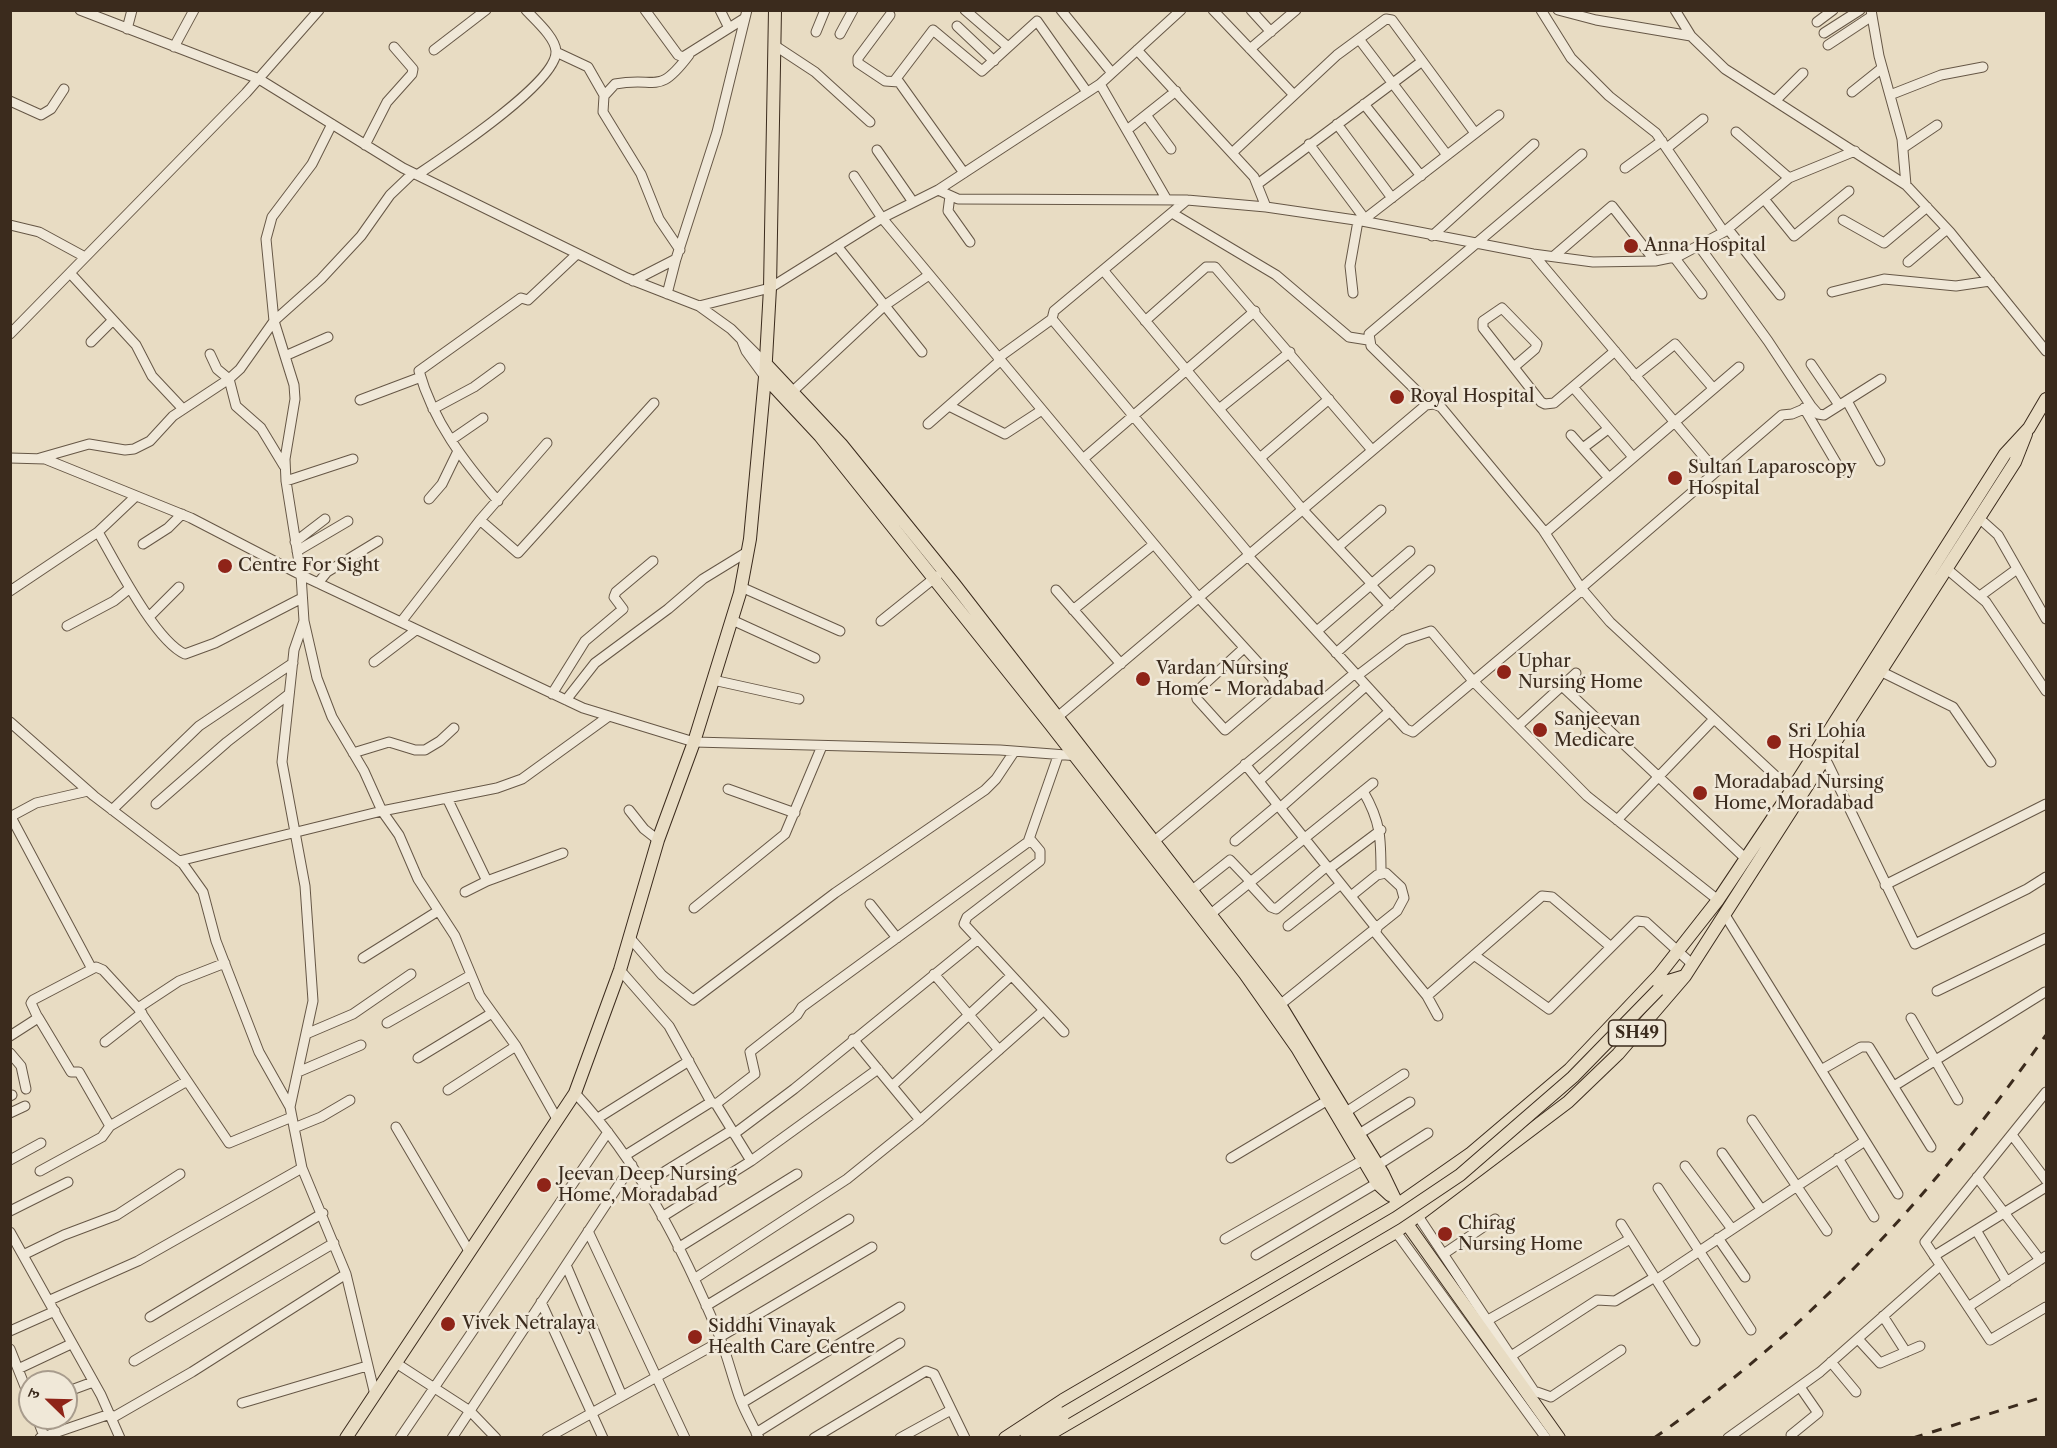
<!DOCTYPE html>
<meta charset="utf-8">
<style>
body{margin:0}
#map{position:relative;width:2057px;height:1448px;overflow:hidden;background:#e8dcc3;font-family:"Libre Caslon Text","Noto Serif Devanagari",serif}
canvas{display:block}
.frame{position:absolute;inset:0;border:12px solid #3b2b1d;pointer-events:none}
.north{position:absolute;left:18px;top:1370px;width:60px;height:60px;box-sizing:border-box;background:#f0e8d8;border:2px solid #a89c8d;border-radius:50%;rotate:293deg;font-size:16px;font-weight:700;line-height:24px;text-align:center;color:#3b2b1d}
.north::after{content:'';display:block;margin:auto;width:21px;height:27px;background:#8f2418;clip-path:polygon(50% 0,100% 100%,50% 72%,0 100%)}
</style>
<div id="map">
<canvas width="2057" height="1448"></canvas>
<div class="frame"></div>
<div class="north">उ</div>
</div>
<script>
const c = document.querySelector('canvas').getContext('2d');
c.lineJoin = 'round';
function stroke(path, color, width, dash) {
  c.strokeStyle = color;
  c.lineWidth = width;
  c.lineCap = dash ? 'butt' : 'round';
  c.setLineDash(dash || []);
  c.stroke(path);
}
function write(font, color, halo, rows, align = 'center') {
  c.font = font + ' "Libre Caslon Text",serif';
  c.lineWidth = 5;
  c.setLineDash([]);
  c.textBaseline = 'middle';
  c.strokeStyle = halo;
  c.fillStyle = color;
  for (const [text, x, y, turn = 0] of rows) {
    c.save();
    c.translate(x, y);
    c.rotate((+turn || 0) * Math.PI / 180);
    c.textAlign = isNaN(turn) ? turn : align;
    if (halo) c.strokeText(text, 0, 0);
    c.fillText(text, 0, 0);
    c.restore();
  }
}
const minor = new Path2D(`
 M80,10L259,79L403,168L627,278L699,306L731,329L766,364
 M645,10L678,55L683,57L745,18
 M720,10L729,28
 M965,10L1008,47
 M1061,10L1112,73
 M1213,10L1294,95
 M1251,10L1271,32
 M1541,10L1571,58L1609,96L1656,133L1724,232
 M1558,10L1596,20L1691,36
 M1675,10L1691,36L1725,69L1906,185L1950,232L2046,351
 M1871,10L1879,56L1902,139L1906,185
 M890,15L858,58V63L885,81L899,82L964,173
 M1817,22L1833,10
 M957,26L994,61
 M127,29L132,10
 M816,32L825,10
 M1824,33L1860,10
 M840,34L853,10
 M1359,39L1447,155
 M774,45L815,72L870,122
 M1828,45L1872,16
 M174,47L194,10
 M1250,49L1296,10
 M434,50L486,10
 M1137,50L1254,177L1266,207
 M556,52L588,67L604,95
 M895,80L933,30L982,71L1037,21L1087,92
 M1100,84L1167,200
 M1852,92L1882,68
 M1890,95L1941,75L1983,67
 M10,101L41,115L51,109L64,89
 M1775,101L1803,73
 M1364,104L1421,176
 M1146,115L1171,149
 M332,124L312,164L272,217L266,239L274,321L294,385L295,399L285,459L286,481L301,575L304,621L317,678L332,717L364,771L382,811L399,835L418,879L455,936L480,996L516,1046L557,1119
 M1337,124L1392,198
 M1127,130L1176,91
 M1736,132L1789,178
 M1309,144L1365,219
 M365,145L387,102L412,74L413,69L394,47
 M1667,148L1703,119
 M1903,148L1937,125
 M877,150L913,202
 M1232,153L1337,55L1386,19L1392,20L1475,133
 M1625,168L1662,141
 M417,175C444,157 558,82 556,51C555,37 535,20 526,10
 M854,176L882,218L1199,598L1273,679V689L1225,730L1197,699L1196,692L1244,648
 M1259,183L1421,62
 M938,190L958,199L1187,200L1266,207L1362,221L1533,254L1593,262L1655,261L1679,256L1724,232L1789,178L1855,151
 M950,196L948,211L970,242
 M1764,199L1794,236L1849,191
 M1187,200L1054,311L1052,319L1250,555
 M1172,213L1276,275L1349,337L1368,340
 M1843,220L1884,243L1927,207
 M1362,221L1499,115
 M10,225L39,232L85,257
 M1728,229L1780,295
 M1432,236L1534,144
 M837,246L922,352
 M1699,246L1768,341L1811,406
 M680,250L659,219L641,174L603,112L604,96L615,84C658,76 657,97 689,55
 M1533,254L1715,470
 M1554,256L1612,206L1655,261
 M1674,257L1702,294
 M1908,262L1947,229
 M1103,270L1303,510L1372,584
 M70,273L136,345L152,376L183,409
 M633,281L676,259
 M1832,292L1884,279L1956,286L1990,281
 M1353,293L1350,266L1358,221
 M667,294L676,259L717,132L747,10
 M699,306L770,288L882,218L938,190L1100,84L1181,10
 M1145,321L1206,267H1215L1372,450
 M10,334L246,93L319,10
 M742,341L746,351L765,377
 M91,342L113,320
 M210,354L217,369L229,379L236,406L261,428L284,466
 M285,356L328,337
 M998,358L1052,319
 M1811,364L1839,405
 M1514,367L1535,349L1537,344L1502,308L1483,321V328L1541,402L1545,404L1554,403L1615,351
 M1635,376L1675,344L1713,388
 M1573,387L1633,457
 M792,392L884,306L929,275
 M360,400L421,377
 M1847,401L1880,461
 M1430,404L1371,346L1369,334L1582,154
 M949,406L1005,434L1042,410
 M1804,408L1841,471
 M433,409L474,387L500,368
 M1219,409L1290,352
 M928,424L1001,360
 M1571,435L1609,478
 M451,440L483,418
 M1583,448L1608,429
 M10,458L45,459L191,518L301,575L583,708L694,742L1000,750L1079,756
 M40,458L89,444L125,450L134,449L150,441L173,416L229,379L240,369L274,321L321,279L361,236L390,195L413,173
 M1260,458L1329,399
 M1083,459L1255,311
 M286,481L353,459
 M429,499L442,484L458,451
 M498,501C464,462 433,421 419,371L521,298L528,300L577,254
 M1979,518L1998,535L2046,619
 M480,520L518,553L654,403
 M98,532C115,561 155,641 185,654L215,643L302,598
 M1545,533L1739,367
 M295,542L325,519
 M143,544L168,528L182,514
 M1338,547L1381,510
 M297,551L348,521
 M1248,556L1406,729L1413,732L1582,590
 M1947,569L1986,602L2046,691
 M318,583L327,572L378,541
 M1371,585L1390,606
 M741,587L840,631
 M1581,588L1782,415L1792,414L1811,406L1818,414L1824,415L1881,379
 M1056,590L1121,664
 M10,591L98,532L136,496
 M1980,596L2017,569
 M1073,610L1154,544
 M149,617L179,587
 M732,620L815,658
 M881,621L937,576
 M401,622L480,520L547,443
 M67,626L114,601L130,588
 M1317,631L1410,551
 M1336,653L1430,570
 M374,662L416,630
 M1882,672L1953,707L1991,762
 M1357,676L1404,640L1431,631L1474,682L1587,796L1718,900
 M713,680L799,699
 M1562,686L1746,859
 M552,694L585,641L623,609L614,597L616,592L653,561
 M566,700L595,663L668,609L703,579L747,552
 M1054,720L1426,405L1434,404L1441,407L1543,530L1581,588L1610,622L1795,794
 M10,722L94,796L183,864L203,892L216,941L259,1052L290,1107L302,1168L346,1274L375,1395
 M1518,726L1576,673
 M353,753L389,742L415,750H425L440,741L454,728
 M1826,760L1915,944L2027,889L2046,877
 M1245,764L1377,929
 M1259,781L1366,686
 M728,789L795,813
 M1363,791C1381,822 1381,838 1381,873
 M447,798L487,881
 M156,804L227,742L289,694
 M1280,808L1390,711
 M112,810L199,726L293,663
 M629,810L644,829L658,840
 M10,817L36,803L88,791
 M11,817L92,969
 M1617,820L1713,720
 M1030,839L1040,851V861L967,917L964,924L1064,1032
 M1235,841L1278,805
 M1151,844L1355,673
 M179,861L382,811L497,788L522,779L609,716
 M1329,869L1381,830
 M1249,883L1271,907L1276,909L1327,866
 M1885,885L2046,804
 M1191,891L1230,860L1251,882
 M465,892L487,881L563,853
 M870,904L897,938
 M694,908L785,834L822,746
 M1725,915L1898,1194
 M1207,917L1373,783
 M1288,926L1341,884
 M1374,931L1427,996L1438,1016
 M630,938L662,975L693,1000L835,893L985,790L996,779L1014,752
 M1474,955L1549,1009L1637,921L1646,922L1692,964
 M363,958L438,911
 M620,970L669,1026L711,1102
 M934,974L999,1050
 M1937,991L2046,938
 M1427,996L1542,896L1552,897L1611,947
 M138,1008L229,1143L292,1117
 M1276,1008L1397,911L1404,898L1401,887L1386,873L1377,875L1351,896
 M38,1017L71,1072H79L110,1126
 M1911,1018L1958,1100
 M387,1023L471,975
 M306,1034L353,1014L411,974
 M10,1036L38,1018L31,1003L33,1000L96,967L103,970L138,1008L179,981L225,963
 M853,1039L920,1120
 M105,1042L142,1013
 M10,1053L21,1066L26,1089
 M418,1058L492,1013
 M1821,1070L1861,1047H1869L1931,1147
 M298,1072L361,1045
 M892,1086L1011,976
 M1894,1086L2045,992
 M448,1090L516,1046
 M2046,1092L1925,1242L1990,1340L2046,1307
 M575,1093C639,1162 683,1249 719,1335C727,1355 732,1376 739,1396C744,1410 752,1424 759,1438
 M10,1096L12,1095
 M716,1104L755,1074L750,1052L797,1015L802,1007L1028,842L1058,756
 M290,1107L313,1001L305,886L282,762L294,650L304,621
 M1346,1112L1404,1074
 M10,1113L25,1106
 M598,1118L689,1061
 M1752,1120L1827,1231
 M396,1127L469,1251
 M294,1128L321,1117L350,1100
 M734,1134L794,1089L977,940
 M1359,1134L1410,1102
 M2012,1135L2046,1180
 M1722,1153L1761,1209
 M626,1155L711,1102L716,1104L751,1161
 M1231,1158L1328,1100
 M1838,1158L1874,1217
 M10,1160L41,1143
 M1378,1165L1428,1133
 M1685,1166L1732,1229
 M40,1171L102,1137L110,1126L187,1081
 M1977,1177L2040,1260
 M643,1185L732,1130
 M1658,1188L1751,1330
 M10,1211L68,1182
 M1418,1216L1534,1391L1551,1397L1621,1350
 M662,1217L751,1161L878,1069
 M1621,1224L1695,1341
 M1976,1230L2007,1282
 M588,1231L685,1438
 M10,1232L101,1395L120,1438
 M1396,1232L1546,1438
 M1718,1238L1745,1277
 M1225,1239L1363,1160
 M678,1248L797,1174
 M1445,1253L1495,1219
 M23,1255L64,1235L117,1215L180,1174
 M1256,1255L1377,1183
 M1934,1256L2046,1187
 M566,1265L622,1396
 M694,1279L847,1179L920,1120L1043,1011
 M1656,1280L1865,1141
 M50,1300L138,1261L302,1168
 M541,1302L603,1438
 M706,1306L849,1219
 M1968,1307L2046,1256
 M1883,1316L1906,1352
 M150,1317L323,1213
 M1488,1320L1630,1239
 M10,1331L55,1311
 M720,1337L872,1247
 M1858,1339L1880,1363L1920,1346
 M10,1349L30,1399
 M1511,1356L1597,1300L1615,1301L1655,1277
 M134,1361L334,1243
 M1831,1362L1856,1392
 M396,1363L470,1411L496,1438
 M18,1369L71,1344
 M66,1392L93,1382
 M242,1403L367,1366
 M742,1403L900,1307
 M37,1418L44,1436
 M112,1418L192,1372L346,1274
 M756,1433L900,1343
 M1791,1435L1818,1413L1800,1387
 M40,1438L110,1414
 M400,1438L608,1132
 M452,1438L632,1165
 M547,1438L721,1341
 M814,1438L926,1371L934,1374L965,1438
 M900,1438L951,1410
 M1728,1438L1820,1372L1940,1266`);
const major = new Path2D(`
 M766,364L841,444L955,585L1279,1003L1383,1174L1407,1224L1559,1438
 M765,377L820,436L1050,724L1245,974L1297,1048L1377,1183L1390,1195
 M1658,990L1665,982L1685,976
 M346,1438L575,1093L620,970L658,840L694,742L740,593L750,539L765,377L770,288L775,10
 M1005,1438L1063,1400L1397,1205L1470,1154L1570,1069L1659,975L1718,900L1791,791L2005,454L2029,428L2046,399
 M1026,1438L1065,1413
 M1043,1438L1396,1232L1568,1102L1618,1054L1685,976L2015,462L2026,434`);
const rail = new Path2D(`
 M1654,1438C1814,1326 1934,1193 2046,1035
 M1913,1438L2046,1396`);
const majorBridge = new Path2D(`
 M1065,1413L1396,1218L1460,1175L1573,1077L1658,990`);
const markers = [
 [1631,246,8,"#8f2418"],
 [1397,397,8,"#8f2418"],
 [1675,478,8,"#8f2418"],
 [225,566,8,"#8f2418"],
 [1504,672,8,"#8f2418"],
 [1143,679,8,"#8f2418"],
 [1540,730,8,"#8f2418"],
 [1774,742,8,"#8f2418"],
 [1700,793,8,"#8f2418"],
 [544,1185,8,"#8f2418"],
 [1445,1234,8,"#8f2418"],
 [448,1324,8,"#8f2418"],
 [695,1337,8,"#8f2418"]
];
const shields = [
 [1637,1033,57]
];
const shieldNames = [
 ["SH49",1637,1033]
];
const poiNames = [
 ["Anna Hospital",1644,246],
 ["Royal Hospital",1410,397],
 ["Sultan Laparoscopy",1688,468],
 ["Hospital",1688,489],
 ["Centre For Sight",238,566],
 ["Uphar",1518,662],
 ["Nursing Home",1518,683],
 ["Vardan Nursing",1156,669],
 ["Home - Moradabad",1156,690],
 ["Sanjeevan",1554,720],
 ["Medicare",1554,741],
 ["Sri Lohia",1788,732],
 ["Hospital",1788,753],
 ["Moradabad Nursing",1714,783],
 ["Home, Moradabad",1714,804],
 ["Jeevan Deep Nursing",558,1175],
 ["Home, Moradabad",558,1196],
 ["Chirag",1458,1224],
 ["Nursing Home",1458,1245],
 ["Vivek Netralaya",462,1324],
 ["Siddhi Vinayak",708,1327],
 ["Health Care Centre",708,1348]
];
stroke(minor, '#665746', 11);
stroke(major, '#3b2b1d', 14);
stroke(minor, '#f0e8d8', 9);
stroke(major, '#e8dcc3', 12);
stroke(rail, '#3b2b1d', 3, [10, 10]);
stroke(majorBridge, '#3b2b1d', 14, []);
stroke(majorBridge, '#e8dcc3', 12);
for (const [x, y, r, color] of markers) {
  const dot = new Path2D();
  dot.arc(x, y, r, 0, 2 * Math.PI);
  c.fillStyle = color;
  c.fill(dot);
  stroke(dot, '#f0e8d8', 2);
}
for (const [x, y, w] of shields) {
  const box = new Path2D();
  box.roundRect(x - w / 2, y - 13, w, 26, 4.5);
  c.fillStyle = '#f0e8d8';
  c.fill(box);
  stroke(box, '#3b2b1d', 1.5);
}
write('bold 16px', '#3b2b1d', null, shieldNames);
write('18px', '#3b2b1d', '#f0e8d8', poiNames, 'left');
</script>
